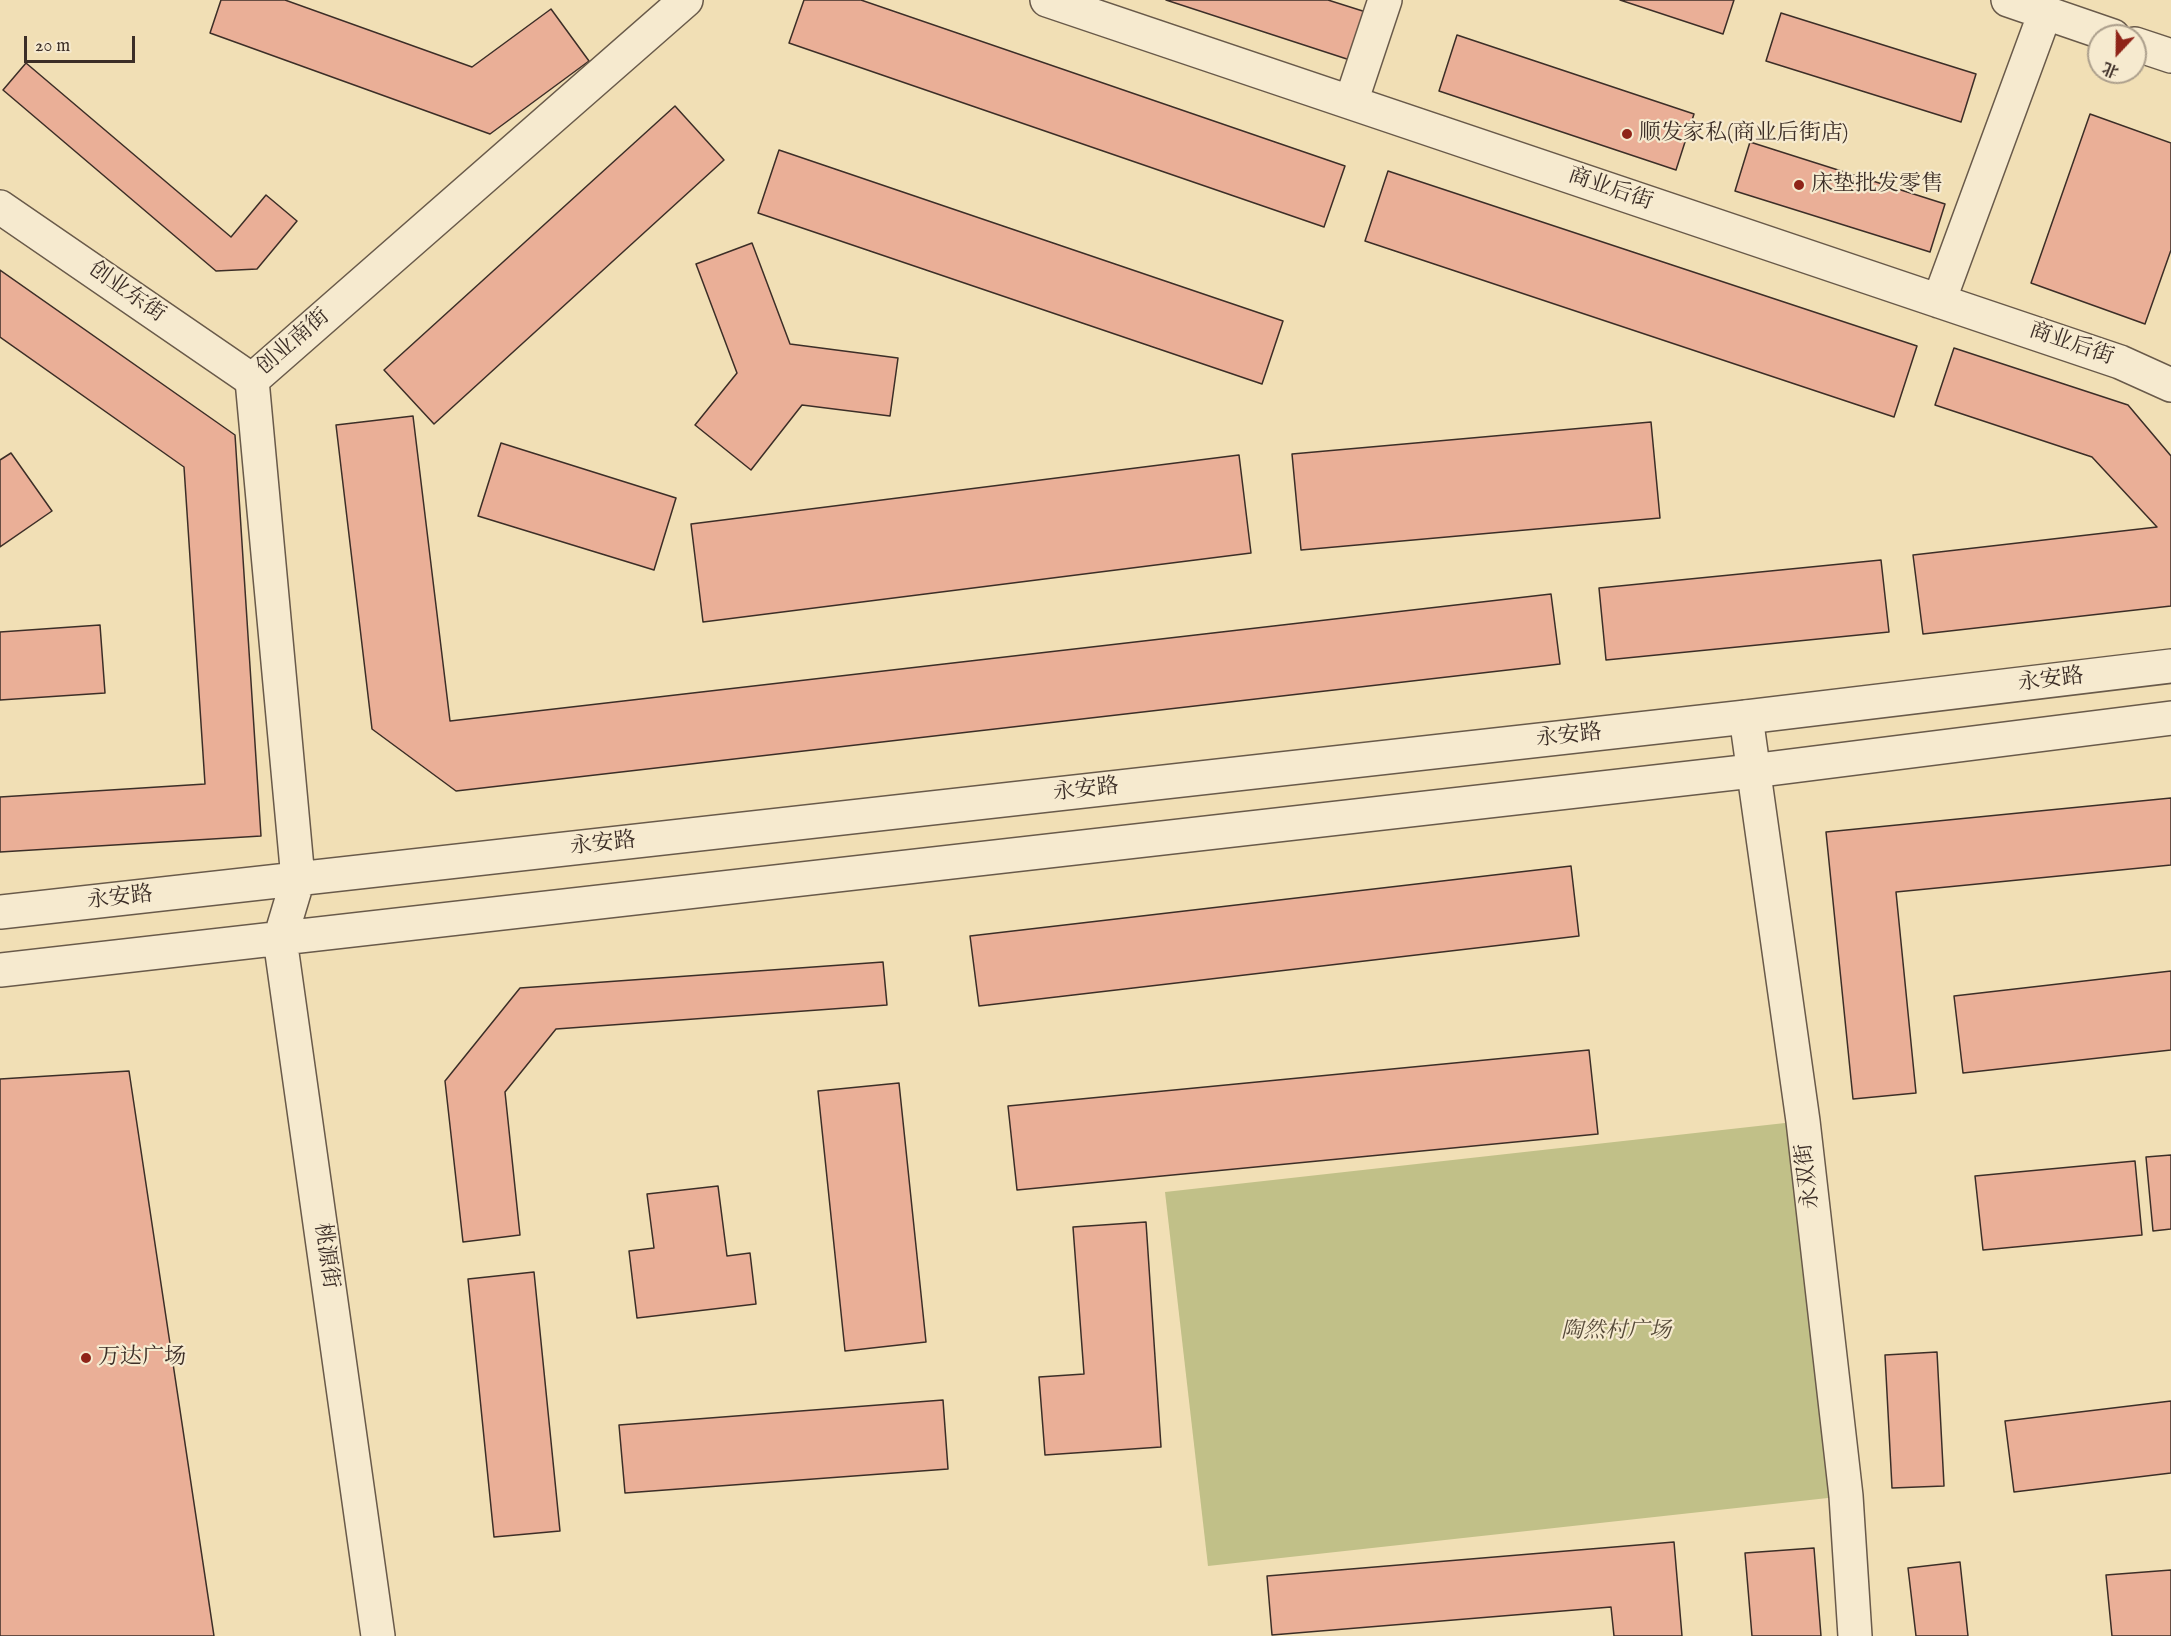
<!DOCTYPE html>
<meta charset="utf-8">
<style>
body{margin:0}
#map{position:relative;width:2171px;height:1636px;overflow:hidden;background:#f1dfb5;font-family:"IM FELL English","Noto Serif SC",serif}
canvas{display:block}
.north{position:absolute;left:2087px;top:24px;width:60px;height:60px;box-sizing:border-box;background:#f6eacf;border:2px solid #ac9f8c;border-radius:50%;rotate:202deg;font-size:16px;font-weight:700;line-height:24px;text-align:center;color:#3c2e27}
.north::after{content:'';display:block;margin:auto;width:21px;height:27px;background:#8f2418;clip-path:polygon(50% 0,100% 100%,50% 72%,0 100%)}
.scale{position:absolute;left:24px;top:36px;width:111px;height:27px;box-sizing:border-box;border:3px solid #3c2e27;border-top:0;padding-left:8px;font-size:18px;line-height:21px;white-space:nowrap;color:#3c2e27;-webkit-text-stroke:4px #f6eacf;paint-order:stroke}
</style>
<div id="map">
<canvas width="2171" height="1636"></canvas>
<div class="north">北</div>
<div class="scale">20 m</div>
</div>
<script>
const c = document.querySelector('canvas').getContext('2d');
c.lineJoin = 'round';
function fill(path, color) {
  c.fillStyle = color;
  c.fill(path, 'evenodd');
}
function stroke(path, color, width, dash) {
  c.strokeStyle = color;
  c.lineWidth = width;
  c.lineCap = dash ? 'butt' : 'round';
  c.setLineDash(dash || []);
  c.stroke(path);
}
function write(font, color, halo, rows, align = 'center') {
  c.font = font + ' "IM FELL English","Noto Serif SC",serif';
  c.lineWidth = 4.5;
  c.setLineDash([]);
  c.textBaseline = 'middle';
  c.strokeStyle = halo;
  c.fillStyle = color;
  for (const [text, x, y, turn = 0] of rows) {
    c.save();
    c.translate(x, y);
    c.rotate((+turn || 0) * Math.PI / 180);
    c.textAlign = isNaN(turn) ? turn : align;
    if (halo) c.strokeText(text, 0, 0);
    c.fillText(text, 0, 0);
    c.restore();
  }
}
const green = new Path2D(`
 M1803,1121L1846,1496L1208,1566L1165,1192Z`);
const building = new Path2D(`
 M221,0H285L472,67L551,9L589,61L490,134L210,33Z
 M804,0H861L1345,166L1324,227L789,43Z
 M1166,0H1328L1369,13L1353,61Z
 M1620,0H1734L1723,34Z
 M1781,13L1976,74L1961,122L1766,61Z
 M1457,35L1694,114L1676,170L1439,91Z
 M26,63L231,237L266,195L297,221L257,269L216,271L3,90Z
 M675,106L724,160L434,424L384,370Z
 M2090,114L2171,143V250L2145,324L2031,283Z
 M1750,142L1945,204L1930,252L1735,191Z
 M779,150L1283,321L1262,384L758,213Z
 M1388,171L1917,346L1894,417L1365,241Z
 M752,243L790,344L898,358L890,416L802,405L751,470L695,425L737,373L696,264Z
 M0,270L235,435L261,836L0,852V797L205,784L184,467L0,337Z
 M1954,348L2128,405L2171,456V606L1923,634L1913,555L2157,527L2092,457L1935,405Z
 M413,416L450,721L1551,594L1560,664L456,791L372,729L336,425Z
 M1651,422L1660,518L1301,550L1292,454Z
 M501,443L676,498L654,570L478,516Z
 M11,453L52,511L0,547V460Z
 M1239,455L1251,553L703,622L691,524Z
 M1881,560L1889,632L1606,660L1599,588Z
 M100,625L105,693L0,700V632Z
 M2171,798V865L1896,892L1916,1093L1853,1099L1826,832Z
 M1571,866L1579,936L979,1006L970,936Z
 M883,962L887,1005L556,1029L505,1092L520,1235L463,1242L445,1081L520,988Z
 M2171,971V1050L1963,1073L1954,996Z
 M1589,1050L1598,1134L1017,1190L1008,1106Z
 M129,1071L214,1636H0V1079Z
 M899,1083L926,1342L845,1351L818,1091Z
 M2171,1155V1229L2153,1231L2146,1157Z
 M2135,1161L2142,1235L1983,1250L1975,1176Z
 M718,1186L727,1256L750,1253L756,1304L637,1318L629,1251L654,1248L647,1194Z
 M1146,1222L1161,1447L1045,1455L1039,1377L1084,1374L1073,1227Z
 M534,1272L560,1531L494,1537L468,1279Z
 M1937,1352L1944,1486L1892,1488L1885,1355Z
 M943,1400L948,1469L625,1493L619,1425Z
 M2171,1401V1473L2014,1492L2005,1421Z
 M1674,1542L1682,1636H1614L1611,1607L1272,1635L1267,1576Z
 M1814,1548L1821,1636H1752L1745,1553Z
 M1960,1562L1968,1636H1916L1908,1568Z
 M2171,1570V1636H2112L2106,1575Z`);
const minor = new Path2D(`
 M1047,0L2120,362L2171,385
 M2008,0L2113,36
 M2135,44L2171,56
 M1351,102L1385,0
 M0,207L252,380
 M1939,301L2045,13
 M1746,717L1803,1121L1846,1496L1855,1636`);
const tertiary = new Path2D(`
 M0,912L1746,717L2171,666
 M0,970L1752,771L2171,718
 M378,1636L280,939L298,879L252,380L686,0`);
const markers = [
 [1627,134,6,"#8f2418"],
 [1799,185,6,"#8f2418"],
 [86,1358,6,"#8f2418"]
];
const poiNames = [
 ["顺发家私(商业后街店)",1639,134],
 ["床垫批发零售",1811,185],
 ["万达广场",98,1358]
];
const streetNames = [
 ["商业后街",1610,190,19],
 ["创业东街",126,293,35],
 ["创业南街",294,343,-41],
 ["商业后街",2071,345,19],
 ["永安路",2051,681,-7],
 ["永安路",1569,737,-6],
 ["永安路",1086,791,-6],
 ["永安路",603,845,-6],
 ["永安路",120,899,-6],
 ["永双街",1809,1176,-97],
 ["桃源街",325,1256,82]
];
const parkNames = [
 ["陶然村广场",1616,1332]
];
fill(green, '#c1c088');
fill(building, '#eaaf97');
stroke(building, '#3c2e27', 1.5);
stroke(minor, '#695a4a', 36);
stroke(tertiary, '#695a4a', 36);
stroke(minor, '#f6eacf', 33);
stroke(tertiary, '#f6eacf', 33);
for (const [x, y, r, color] of markers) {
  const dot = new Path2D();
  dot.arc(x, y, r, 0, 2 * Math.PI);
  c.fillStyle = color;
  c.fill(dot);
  stroke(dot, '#f6eacf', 2);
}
write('22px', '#3c2e27', '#f6eacf', poiNames, 'left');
write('22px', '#3c2e27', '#f6eacf', streetNames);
write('italic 22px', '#574b3a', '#f6eacf', parkNames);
</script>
